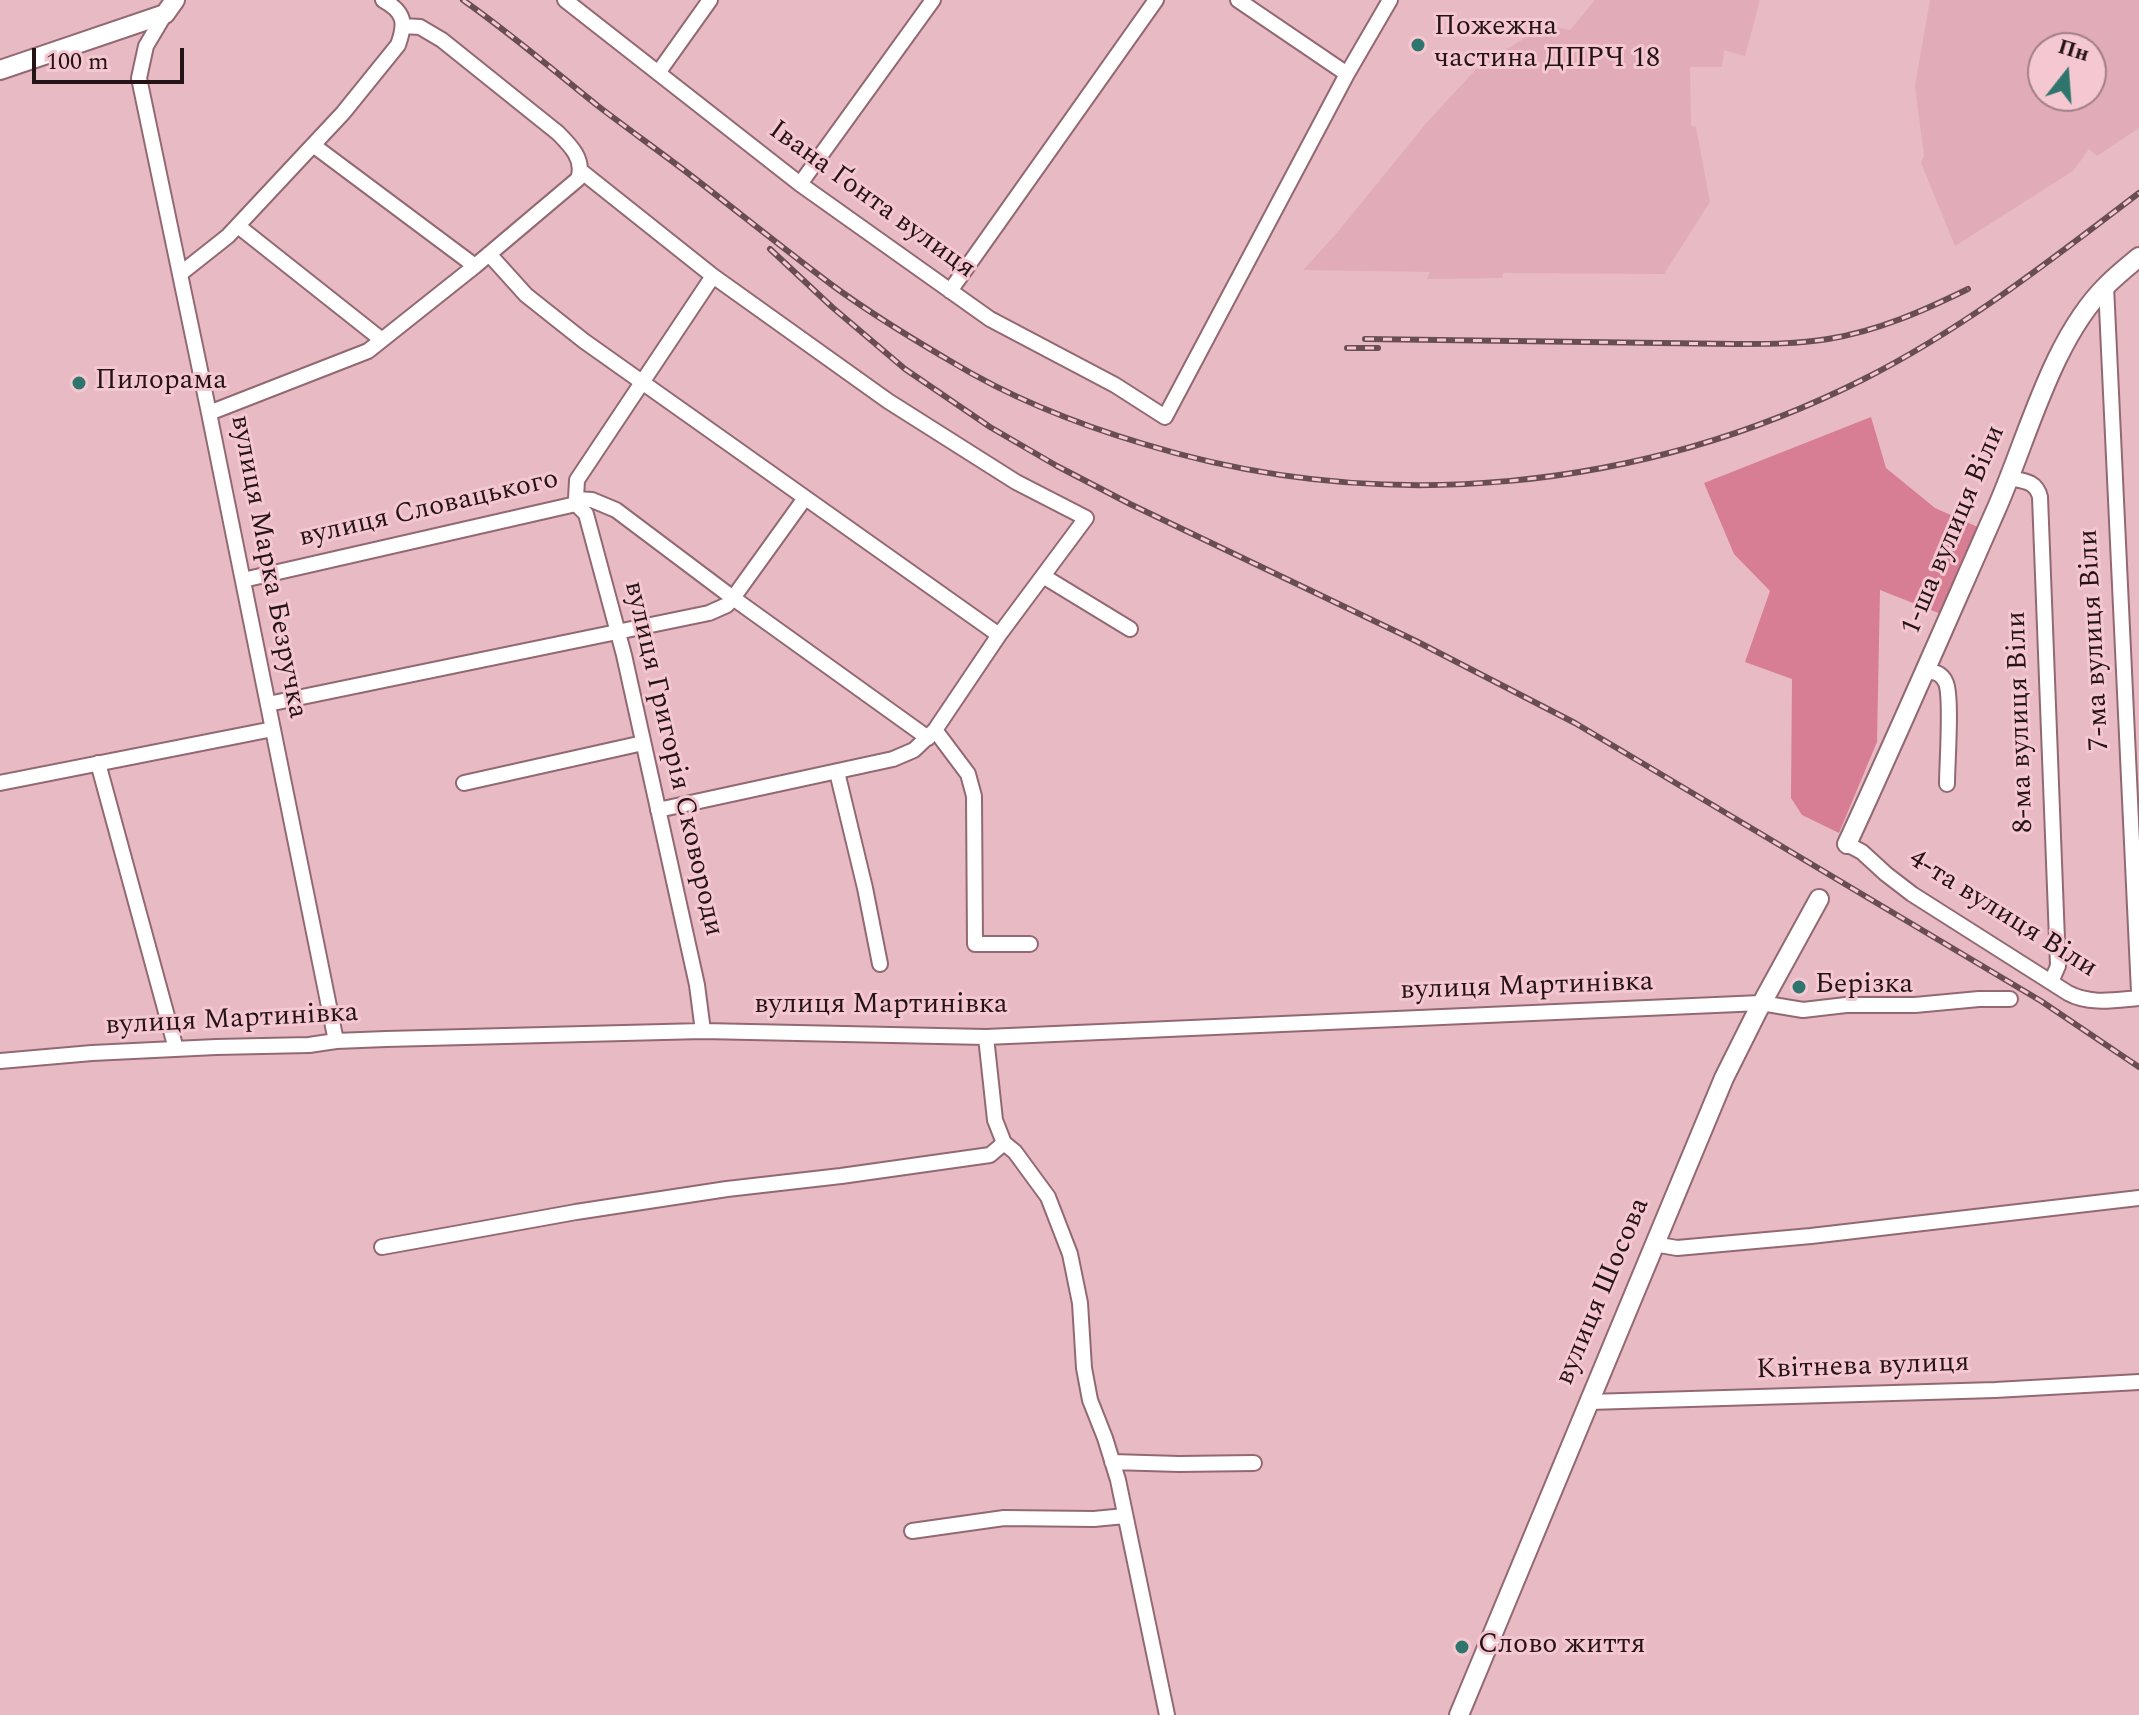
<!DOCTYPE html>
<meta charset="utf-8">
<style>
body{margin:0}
#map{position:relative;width:2139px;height:1715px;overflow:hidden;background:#e8bac3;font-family:Spectral,serif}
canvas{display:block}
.north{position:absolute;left:2027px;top:32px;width:80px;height:80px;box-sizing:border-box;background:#f5c7d0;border:2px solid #a17f86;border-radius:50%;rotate:17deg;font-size:22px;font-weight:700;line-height:32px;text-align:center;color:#241418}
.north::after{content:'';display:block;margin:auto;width:28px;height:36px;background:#2e766d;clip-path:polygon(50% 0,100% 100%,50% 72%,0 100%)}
.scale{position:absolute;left:32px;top:48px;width:152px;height:36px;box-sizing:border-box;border:4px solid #241418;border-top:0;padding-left:10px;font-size:24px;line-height:28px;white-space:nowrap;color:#241418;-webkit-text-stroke:6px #f5c7d0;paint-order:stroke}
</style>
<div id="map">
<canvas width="2139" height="1715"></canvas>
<div class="north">Пн</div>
<div class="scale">100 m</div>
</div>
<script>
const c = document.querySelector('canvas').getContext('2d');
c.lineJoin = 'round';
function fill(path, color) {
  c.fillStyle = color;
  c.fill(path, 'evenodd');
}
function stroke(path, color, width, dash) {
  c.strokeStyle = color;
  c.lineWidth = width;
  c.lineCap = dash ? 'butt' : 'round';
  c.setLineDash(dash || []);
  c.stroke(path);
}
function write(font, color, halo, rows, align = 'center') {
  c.font = font + ' Spectral,serif';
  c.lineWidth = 6;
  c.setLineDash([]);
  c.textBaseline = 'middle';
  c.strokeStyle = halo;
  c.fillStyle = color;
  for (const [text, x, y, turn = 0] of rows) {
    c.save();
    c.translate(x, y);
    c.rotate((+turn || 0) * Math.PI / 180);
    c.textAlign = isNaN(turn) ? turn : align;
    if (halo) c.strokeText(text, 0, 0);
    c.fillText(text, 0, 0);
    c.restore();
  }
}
const built = new Path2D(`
 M1595,0H1760L1745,56L1724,50L1722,67H1690L1691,125L1696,127L1710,202L1664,274L1503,273L1502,278L1427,279L1430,272L1303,270L1336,234L1428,121L1480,65L1547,25L1570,30Z
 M1930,0H2139V128L2097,156L2089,149L2073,171L1955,246L1921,163L1924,156L1915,86ZM2091,48V96H2043V48Z`);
const green = new Path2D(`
 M1871,417L1886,468L1935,508L1980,528L1941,614L1880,590L1877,742L1839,833L1802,815L1791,798L1792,679L1745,662L1770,591L1734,554L1704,483Z`);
const minor = new Path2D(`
 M565,0L800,184L990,319L1115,385L1165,417L1347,74L1390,0
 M1238,0L1347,74
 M165,14L146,46L139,78L209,413L336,1041
 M658,73L710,0
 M313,145L475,266
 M581,171L713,276L888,401L1016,482L1086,518L999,635L935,730L914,750L893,759L658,810
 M800,184L933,0
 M238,226L382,340
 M489,254L526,295L584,341L999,635
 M180,274L228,236L343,113L398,45C406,23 405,12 383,0
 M2106,286L2139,992
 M950,291L1156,0
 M209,413L368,351L475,266L578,179C585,160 571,146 558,133L442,40L420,27L403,26
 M2010,478C2024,481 2036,481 2040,497L2058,966L2051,982
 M576,499L592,500L616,510L733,598L928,738
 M576,499L577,480L713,276
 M576,504L586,514L624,655L697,985L703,1031
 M1043,576L1130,629
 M243,580L576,504V499
 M1926,671C1935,672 1942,673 1946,683C1952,698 1947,764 1947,784
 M268,704L709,613L727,605L733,598L805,498
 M935,730L968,774L974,796L975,944H1030
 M98,763L176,1049
 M837,772L865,888L880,964
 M0,783L273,729
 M464,783L643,743
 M1847,844L1862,852L1886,874L1912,894L2068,993C2090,1005 2115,1000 2139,998
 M986,1037L995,1120L1004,1143L1015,1152L1048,1197L1070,1254L1080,1303L1084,1368L1090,1400L1105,1438L1118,1480L1167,1715
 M0,1061L92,1053L216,1047L309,1045L336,1041L386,1039L703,1031L986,1037L1761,1003L1803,1010L1846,1005H1915L1979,999H2010
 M1654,1244L1677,1248L1811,1236L2139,1198
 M382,1247L576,1212L727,1189L841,1176L990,1155L1004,1143
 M1589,1402L1995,1390L2139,1382
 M1112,1462L1179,1464L1254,1463
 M912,1531L1004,1518L1094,1519L1125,1516`);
const major = new Path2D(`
 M0,70L165,14L175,0
 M1847,844C1898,734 1946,623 1995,512C2027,441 2051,340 2107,285C2117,275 2128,266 2139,257
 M1459,1715L1724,1078L1757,1012L1819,899`);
const rail = new Path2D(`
 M463,0C510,33 553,70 598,106C628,129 659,151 689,174C737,211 784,249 832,285C870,313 911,338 952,362C1011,398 1077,424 1144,444C1382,517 1642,491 1864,379C1963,329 2051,260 2139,193
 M770,249L832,307L905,369L990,427L1057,466L1130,504L1416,641L1575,723L2041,1001L2139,1067
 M1365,339L1735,344C1766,344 1797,344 1828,339C1878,331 1923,311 1968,289
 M1347,348H1378`);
const markers = [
 [1418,45,8,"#2e766d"],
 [79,383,8,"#2e766d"],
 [1799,987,8,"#2e766d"],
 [1462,1647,8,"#2e766d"]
];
const poiNames = [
 ["Пожежна",1434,29],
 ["частина ДПРЧ 18",1434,61],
 ["Пилорама",95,383],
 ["Берізка",1815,987],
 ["Слово життя",1478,1647]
];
const streetNames = [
 ["Івана Ґонта вулиця",871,201,36],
 ["вулиця Словацького",429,510,-13],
 ["1-ша вулиця Віли",1955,531,-67],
 ["вулиця Марка Безручка",267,567,79],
 ["7-ма вулиця Віли",2096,640,-93],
 ["8-ма вулиця Віли",2022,722,-92],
 ["вулиця Григорія Сковороди",672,759,77],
 ["4-та вулиця Віли",2002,915,32],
 ["вулиця Мартинівка",1527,988,-2],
 ["вулиця Мартинівка",881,1007],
 ["вулиця Мартинівка",232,1021,-3],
 ["вулиця Шосова",1604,1292,-67],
 ["Квітнева вулиця",1863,1368,-2]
];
fill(built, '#e1acb7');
fill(green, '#d77e94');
stroke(minor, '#926972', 18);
stroke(major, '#926972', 22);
stroke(minor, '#fff', 14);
stroke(major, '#fff', 18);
stroke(rail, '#684e53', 6);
stroke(rail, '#f5c7d0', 3, [9]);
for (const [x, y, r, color] of markers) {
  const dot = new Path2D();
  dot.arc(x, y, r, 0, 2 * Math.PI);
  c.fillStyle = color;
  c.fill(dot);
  stroke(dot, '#f5c7d0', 3);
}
write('28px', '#241418', '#f5c7d0', poiNames, 'left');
write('28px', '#241418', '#f5c7d0', streetNames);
</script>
